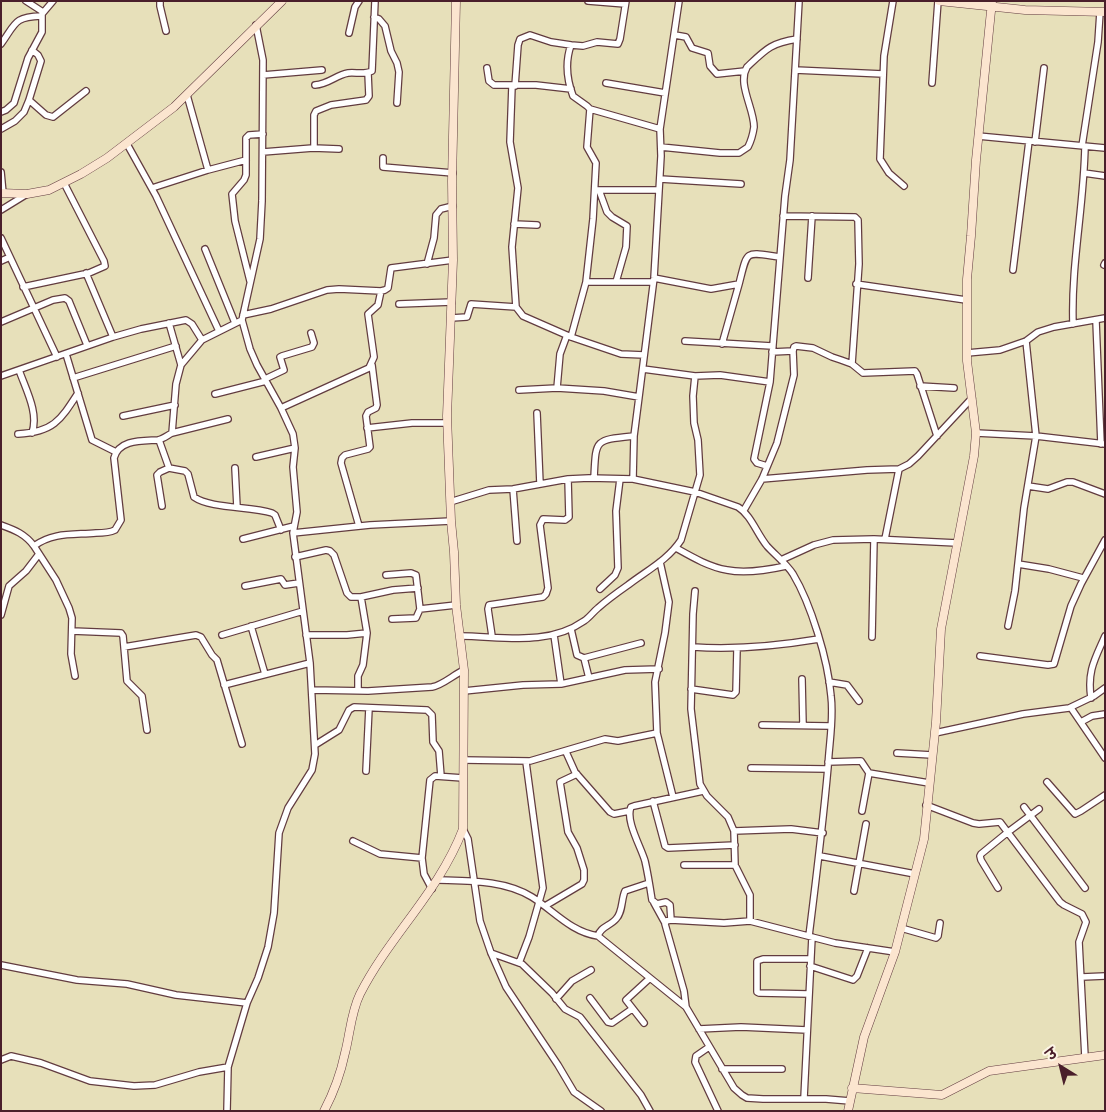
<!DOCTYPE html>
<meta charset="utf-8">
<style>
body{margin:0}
#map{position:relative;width:1106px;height:1112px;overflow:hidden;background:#e7e0ba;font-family:Pangolin,"Playpen Sans Deva",sans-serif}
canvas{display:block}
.frame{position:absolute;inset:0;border:2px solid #4a1f2b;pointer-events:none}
.north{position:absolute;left:1036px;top:1042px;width:50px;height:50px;-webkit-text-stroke:4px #fcf5e5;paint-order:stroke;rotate:324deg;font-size:14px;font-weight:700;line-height:20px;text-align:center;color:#4a1f2b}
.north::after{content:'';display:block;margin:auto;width:18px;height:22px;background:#4a1f2b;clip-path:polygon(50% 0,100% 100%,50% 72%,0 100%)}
</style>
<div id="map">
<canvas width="1106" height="1112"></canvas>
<div class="frame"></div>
<div class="north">उ</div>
</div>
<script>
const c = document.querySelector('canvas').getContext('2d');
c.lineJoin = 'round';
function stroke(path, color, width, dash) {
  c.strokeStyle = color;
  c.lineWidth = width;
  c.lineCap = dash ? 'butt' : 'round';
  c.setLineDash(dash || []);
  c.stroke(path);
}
const street = new Path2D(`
 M26,1L43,12
 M160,1V6L166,31
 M588,1L625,4
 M893,1L884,56L880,159L889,173L904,186
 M374,17L379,19L385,26L391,51L397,63L399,72L397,103
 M349,33L355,7L359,1
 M675,35L686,37L692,48L708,53L710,66L717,74L745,71
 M1,44C16,23 14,17 41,16
 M487,68L489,81L494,85H536L571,89
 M795,70L883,74
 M263,75L322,70
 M606,83L665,93
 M932,83L938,1
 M315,85C329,84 336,75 348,73C356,72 364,75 372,71L375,1
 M512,86L510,142L518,188L512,247L516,307
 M515,86L518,45L520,39L530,35L551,42L571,45
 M187,95L208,170
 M29,100L46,115L53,117L86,91
 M590,109L660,129
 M1,112L6,110L14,103L28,58L42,32V14L53,1
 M1,129L15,121L24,112L29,100L41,61L38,55L32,50
 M978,136L1105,148
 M1035,142L1044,68
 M127,144L156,196L219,331
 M1082,146L1098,42L1100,12
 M661,147L720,153H739L748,147C751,141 753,134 754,127C754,108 737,84 747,67C766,49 771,43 797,39
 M314,148V115L316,111L331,105L366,100L369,96L368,73
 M263,152L313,148L339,149
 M383,158V167L453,173
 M1,172L3,193
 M1084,173L1105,176
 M660,179L741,184
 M152,188L208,170L246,160
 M596,190H659
 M599,190L607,212L612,217L627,226L626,247L616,282
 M1,210L27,194
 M783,216L855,217L858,220L859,264L852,364
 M514,224L537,225
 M1,238L57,357
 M205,249L235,323
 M1,261L10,257
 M427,264L434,238L436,215L441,209L453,206
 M1104,265L1105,263
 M1013,270L1029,141
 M86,273L113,337
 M654,278L711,289L739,284C748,249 744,252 780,257
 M808,278L812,216
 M250,281L235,221L232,194L244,180L246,175V138L249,135L263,134
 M586,282H653
 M856,284L966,300
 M23,287L89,273L105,266L104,261L64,183
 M399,304L452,302
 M243,315L271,309L327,290L339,289L381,291
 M451,318L467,317L471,304L516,307L523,316L571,337L621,354L644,355
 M242,320L260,239L262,201L263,60L256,25
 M1096,321L1101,444
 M1,322L53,300L65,298L69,301L87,345
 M169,323L181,365
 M1073,324C1071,264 1084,206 1085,146
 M571,337L586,282L593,219L596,163L587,147L590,109L587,106L573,96C567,80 565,62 571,45L583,46L597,42L618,44L620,39L626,1
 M685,341L772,346
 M722,344L739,284
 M793,351L794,347L796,346L813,348L832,357L841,360L852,364L863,373L915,371L917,374L937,436
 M967,353L1000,350L1026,341L1038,332L1054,327L1105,318
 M66,354L92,440L116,452
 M643,369L695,376L720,375L770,382
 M19,370C26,390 39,413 32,433
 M1,376L113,337L141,329L186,320L192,324L202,340L242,320L250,349L257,365L281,408L293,434L295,448L293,467L297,512L293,533
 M73,378L176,346
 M265,379L284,370L280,357L282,356L312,347L314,343L311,333
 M920,386L954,388
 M557,388L604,391L639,397
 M519,390L557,388L560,354L567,335
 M215,394L266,381
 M281,408L369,368L374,357L368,314L378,305L381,291L385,290L388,288L391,268L453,260
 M537,413L540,484
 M123,416L175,405
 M367,428L412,423H447
 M172,433L228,419
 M976,433L1036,436L1105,444
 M18,434C53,432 60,421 78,393
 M159,440L169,468L185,471L188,474L194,497C211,509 251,506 272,513L275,515L281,530
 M256,457L295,448
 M767,466L757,463L754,459L770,382L785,196L790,160L799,1
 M235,468L237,507
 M594,478C596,439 594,440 634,436
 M633,479L634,436L639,397L654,278L661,156L660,129L679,1
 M762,479L867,470L899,469L909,464L918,456L972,398
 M1028,486L1048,489L1067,482H1073L1105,494
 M513,489L517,541
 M450,502L489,490L513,489L568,479L589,478L633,479L695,492L738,507C751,515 757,534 767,546C775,555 786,563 793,574C811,604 828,660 831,696C834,719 829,744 828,767C823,824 816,880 809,936
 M162,506L157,475L160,472L169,468
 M744,510L762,479L777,443L794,375L793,351L772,352
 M1,525C15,530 25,534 34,546C53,532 73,535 96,533C103,533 109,533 115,530L121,520L114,458C119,439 143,441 158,440C163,439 168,435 172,433L176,384L181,365L202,340
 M359,526L341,463L342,458L345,455L368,449L370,447L366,416L368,412L376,408L377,405L372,365
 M243,539L294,526
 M885,539L899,469
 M34,546L56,580L69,608L72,618L71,654L75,676
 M676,548C692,557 709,567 727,570C746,574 768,570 786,566
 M295,557L326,550L330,551L334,555L347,593L351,597H361L393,590L418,588
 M781,560L814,545L833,540L874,539L957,543
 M660,562L669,602L665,633L655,682L657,733L673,797
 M1018,564L1049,569L1083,578
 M386,575L411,573L416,575L420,609
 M245,586L281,579L285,585L299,583
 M600,589L615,575L618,568L616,511L620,479
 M695,591L693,614L691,709L700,784L707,796L728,817L734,831L735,865L750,895V921
 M1,615L9,586L26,571L39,554
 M392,619L416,618L420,609L456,605
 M251,626L265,674
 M1008,626L1015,591L1024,508L1036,436L1026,341
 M571,629L577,655L584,658L641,643
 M72,631L121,633L123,636L127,681L142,696L147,730
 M222,635L303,611
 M306,635H347L367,633
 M460,636C501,636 547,647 584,621C589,618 593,612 598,608C607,600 618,592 628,585C646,571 668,560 681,540L700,475L698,440L694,423L693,396L695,376
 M492,636L488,609L489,605L543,597L546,594L548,588L540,525L543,519L565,520L569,517L568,479
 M872,637L874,539
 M124,647L196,635L201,637L212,655L217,660L242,744
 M693,647C736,650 777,646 819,639
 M980,656L1048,665L1054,664L1071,606L1081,584L1105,540
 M584,658L589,678
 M802,679L803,725
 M829,682L847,685L859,701
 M561,684L625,670L659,669
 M224,685L310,663
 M691,689L733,695L736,692L737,649
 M312,690L368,691L432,687C443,685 453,675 464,670
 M358,691V676L363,665L367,633L361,597
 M464,691L523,685L561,684L554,635
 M1091,698C1087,671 1095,659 1105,636
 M1071,708L1105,758
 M1081,722L1092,716L1105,714
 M762,725L830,726
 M935,733L1023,714L1069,708L1094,696L1105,688
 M315,745L339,730L349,710L354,707L427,710L432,715L433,742L439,751L441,776
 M566,752L575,772L610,812L614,814L629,811
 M897,753L932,755
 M463,760L530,761L605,739L618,741L657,733
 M828,762L861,761L869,773L929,783
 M751,768L827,769
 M366,771L369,708
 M1047,782L1075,814L1081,811L1105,795
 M653,801L665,846L668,848L735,845
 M926,805L973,823L979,824L1000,822L1060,902L1064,905L1082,914L1086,922L1079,942L1085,1057
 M1024,807L1085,888
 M862,811L869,773
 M463,829L468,839L480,921L491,953L506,987L558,1065L574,1092L601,1111
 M734,831L791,829L823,833
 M353,841L380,854L422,858
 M820,856L915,874
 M684,865H735
 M438,880C469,881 505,880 532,897C554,911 571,932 598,936L686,1007L734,1088L742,1095L747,1098L763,1099H826L850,1101
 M998,888L981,860L980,856L981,854L1008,832L1039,809
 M432,889L424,874L422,858L430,780L435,776L463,778
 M854,891L866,824
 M654,903L665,923
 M545,906L582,884L584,880V870L577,848L568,832L560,782L577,774
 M671,920L670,905L666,902L657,904L652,900C650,887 648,874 645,861C641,847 625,820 631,807L634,806L703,791
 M901,928L936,938L938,936L940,923
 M598,936C600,927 610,926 616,919C623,912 621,900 625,891L649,883
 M491,953L522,964L552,993L565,1009L580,1017L641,1095L650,1111
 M519,963L529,937L543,888L526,762
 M1,965L77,980L127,984L176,995L247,1003
 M810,966L853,980L857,976L868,948
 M1082,977L1105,976
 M809,994L759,993L757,992V961L763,959H811
 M590,998L608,1022L612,1023L632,1009
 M556,999L572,981L591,970
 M686,1007L684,991L665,924L666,921L671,920L724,923L750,921L835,943L895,952
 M644,1023L626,1000L650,978
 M699,1029L741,1027L807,1030
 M709,1047L696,1056L695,1062L718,1111
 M1,1060L11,1056L41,1063L90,1081L134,1086L155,1085L199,1072L228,1067
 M722,1069H782
 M804,1098L812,937
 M227,1111L228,1067L247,1003L258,978L268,947L274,913L279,833L288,808L312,770L315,754L310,663L293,533L370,525L451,521`);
const secondary = new Path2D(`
 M939,1L1025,10L1105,12
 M1,193L27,194L49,190L81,174L107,158L174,107L282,1
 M852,1088L942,1095L989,1071L1105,1055
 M324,1111C333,1094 341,1072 345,1053C350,1034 351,1012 360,994C390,935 439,892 463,829L464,670L456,605L454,552L451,521L447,416L453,260L452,181L456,1
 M848,1111L864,1037L895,952L924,839L936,722L941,629L974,456L976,433L967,361V279L971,236L976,160L992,1`);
stroke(street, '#623c40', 8);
stroke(secondary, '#623c40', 9);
stroke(street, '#fff', 5.5);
stroke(secondary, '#fbe5cf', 8);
</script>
